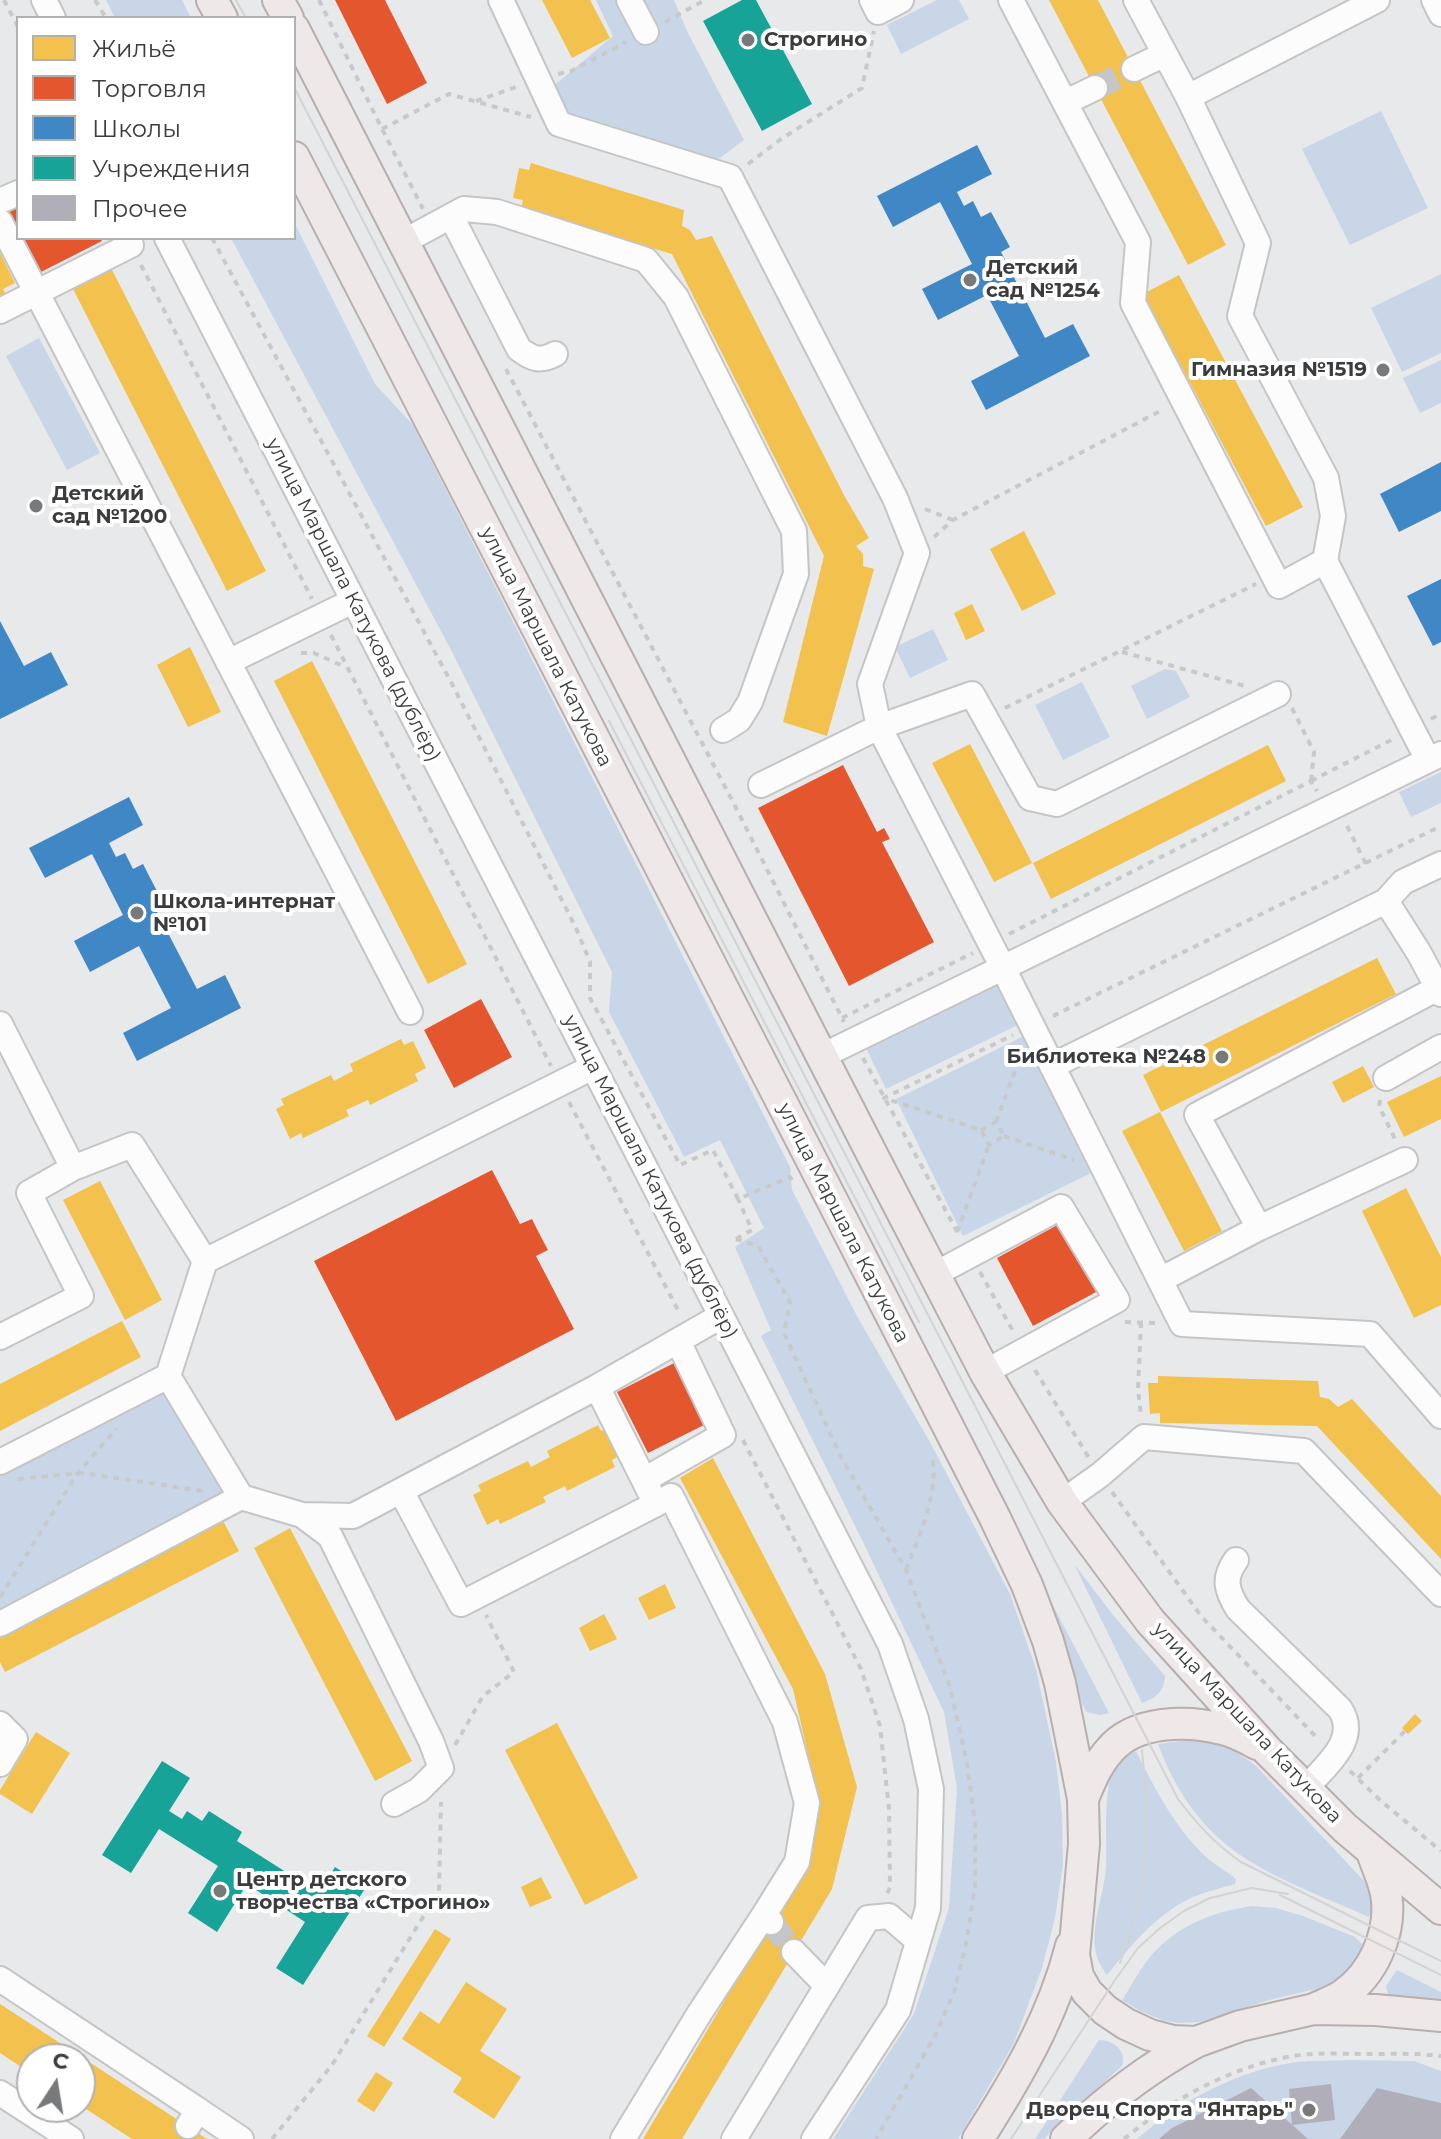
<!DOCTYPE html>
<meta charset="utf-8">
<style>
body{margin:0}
#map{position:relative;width:1441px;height:2139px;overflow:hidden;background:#e8e9eb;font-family:Montserrat,sans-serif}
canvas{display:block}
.legend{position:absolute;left:16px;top:16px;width:280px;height:224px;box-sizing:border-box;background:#fff;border:2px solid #b1b1b1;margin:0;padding:10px 14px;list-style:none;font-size:24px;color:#3b3c3d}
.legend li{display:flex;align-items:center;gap:16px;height:40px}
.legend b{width:40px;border:2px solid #b1b1b1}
.north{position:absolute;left:16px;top:2043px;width:80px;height:80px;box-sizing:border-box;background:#fff;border:2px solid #b1b1b1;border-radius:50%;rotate:12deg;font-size:22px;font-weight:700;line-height:32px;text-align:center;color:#3b3c3d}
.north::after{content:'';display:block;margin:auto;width:28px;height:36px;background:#78797a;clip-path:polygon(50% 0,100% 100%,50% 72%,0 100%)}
</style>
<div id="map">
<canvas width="1441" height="2139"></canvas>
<ul class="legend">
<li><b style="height:22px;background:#f2c14e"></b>Жильё</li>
<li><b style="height:22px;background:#e4572e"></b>Торговля</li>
<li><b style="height:22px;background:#3f88c5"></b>Школы</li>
<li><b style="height:22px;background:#17a398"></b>Учреждения</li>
<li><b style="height:22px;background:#b0aeb8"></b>Прочее</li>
</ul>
<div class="north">С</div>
</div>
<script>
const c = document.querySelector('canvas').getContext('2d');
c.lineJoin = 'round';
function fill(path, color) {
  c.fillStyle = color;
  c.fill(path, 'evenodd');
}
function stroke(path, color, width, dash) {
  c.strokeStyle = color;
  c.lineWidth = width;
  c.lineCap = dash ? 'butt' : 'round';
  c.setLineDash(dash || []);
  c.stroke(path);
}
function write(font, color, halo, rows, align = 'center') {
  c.font = font + ' Montserrat,sans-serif';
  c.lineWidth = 8;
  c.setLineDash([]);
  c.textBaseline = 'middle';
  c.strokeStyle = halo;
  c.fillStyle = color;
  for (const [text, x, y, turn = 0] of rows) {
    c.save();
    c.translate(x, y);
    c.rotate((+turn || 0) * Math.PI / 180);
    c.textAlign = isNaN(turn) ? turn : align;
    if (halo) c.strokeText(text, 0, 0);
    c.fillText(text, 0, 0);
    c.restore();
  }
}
const green = new Path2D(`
 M106,0H182L191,18H115Z
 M596,0H674L687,31L744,140L713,163L564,119L550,89L613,36Z
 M937,0H959L969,19L901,54L887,25Z
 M1381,111L1428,208L1350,245L1302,149Z
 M294,222L375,384L413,425L790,1167L792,1190L858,1318L931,1444L1010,1594L1036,1669L1056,1762L1062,1814L1063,1864L1055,1918L1042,1968L1014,2043L958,2139H833L914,2014L949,1908L957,1788L944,1712L864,1544L761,1336L771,1330L735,1247L764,1228L720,1140L684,1157L609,1012L612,972L450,648L231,238H294Z
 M1441,274V353L1402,372L1371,308Z
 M39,338L100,453L67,470L6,356Z
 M1441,360V403L1420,413L1403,378Z
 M933,629L948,660L910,678L895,647Z
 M1165,669L1176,671L1190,697L1147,719L1131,686Z
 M1082,682L1110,737L1063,760L1035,705Z
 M1441,772V803L1411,817L1399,792Z
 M999,982L1022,1023L886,1089L864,1044Z
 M1028,1034L1095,1171L963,1236L896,1099Z
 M168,1376L241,1497L0,1624V1462Z
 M1074,1564L1113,1615L1165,1676C1164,1692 1156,1698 1142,1703Z
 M1045,1590L1109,1713L1101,1715L1086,1712L1081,1701L1065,1643Z
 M1194,1739C1221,1744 1236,1749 1257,1767L1366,1883L1373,1904L1369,1917C1320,1895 1263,1876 1222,1841C1192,1815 1171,1780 1158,1744Z
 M1136,1751C1155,1789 1174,1826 1205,1856C1215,1865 1226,1871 1236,1879L1235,1884C1223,1887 1210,1891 1198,1895C1160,1910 1132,1944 1107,1975C1101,1967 1096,1958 1095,1947C1092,1921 1104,1894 1106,1868C1107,1845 1105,1823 1107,1800C1108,1790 1109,1779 1113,1770C1119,1760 1126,1755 1136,1751Z
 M1251,1906L1276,1908L1303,1916L1355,1937L1364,1946L1355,1965L1341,1979L1329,1986L1269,2000L1200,2022L1180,2023L1165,2021L1140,2011L1122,2000C1130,1988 1137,1974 1146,1962C1173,1927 1209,1913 1251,1906Z
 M1397,1970L1441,1992V2003L1389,1999L1386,1986Z
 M1099,2040C1114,2040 1127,2051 1122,2066L1061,2121L1044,2139H1035Z
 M1351,2060L1414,2061L1441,2071V2139H1137C1182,2100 1237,2071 1296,2062C1314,2060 1333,2061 1351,2060Z`);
const homes = new Path2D(`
 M542,0H590L610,38L572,58Z
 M1049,0H1098L1226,245L1188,265Z
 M531,163L684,210L682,226L690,230L696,240L712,236L845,497L869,538L856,546L863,554V566L874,569L827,736L783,722L824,556L672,254L521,209L523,200L513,198L519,168L529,170Z
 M0,253L15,283L3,289L7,296L0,299Z
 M111,268L266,571L227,591L72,287Z
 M1179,275L1303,507L1266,526L1143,294Z
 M1024,531L1056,594L1022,611L990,549Z
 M972,604L985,631L966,640L954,613Z
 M190,647L221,712L188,727L157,665Z
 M312,661L467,964L428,984L274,681Z
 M970,744L1032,863L994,882L932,763Z
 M1268,745L1286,781L1051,899L1033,863Z
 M1377,958L1396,994L1161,1112L1143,1075Z
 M401,1039L404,1045L413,1041L426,1068L415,1074L418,1081L370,1105L368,1100L346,1110L349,1116L303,1138L301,1133L290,1139L276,1109L284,1105L281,1099L331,1075L334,1081L353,1071L350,1064Z
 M1363,1066L1374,1087L1343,1103L1332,1082Z
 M1441,1076V1119L1404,1137L1387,1102Z
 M1160,1112L1222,1231L1184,1251L1122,1131Z
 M100,1181L162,1300L125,1320L63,1200Z
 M1406,1188L1441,1257V1305L1414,1318L1362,1211Z
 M122,1321L141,1357L0,1431V1384Z
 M1158,1376L1318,1381L1320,1397L1329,1399L1338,1407L1352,1399L1441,1496V1559L1317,1426L1160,1423V1413L1150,1414L1148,1383H1158Z
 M598,1425L601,1431L610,1427L623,1454L612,1460L615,1467L567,1491L565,1486L543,1497L546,1502L500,1524L498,1519L487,1525L473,1495L481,1491L478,1485L528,1461L531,1467L550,1457L547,1451Z
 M713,1458L825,1674L857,1787L832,1889L682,2139H643L797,1878L816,1789L793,1689L680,1478Z
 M220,1515L239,1551L5,1672L0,1662V1629Z
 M290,1528L412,1761L375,1781L254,1548Z
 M665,1584L676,1608L649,1620L638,1598Z
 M604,1614L617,1639L590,1651L579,1628Z
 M1415,1714L1422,1721L1408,1734L1402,1728Z
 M557,1723L638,1878L585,1905L505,1750Z
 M36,1732L70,1753L32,1814L0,1794V1790Z
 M541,1877L552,1898L530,1907L521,1887Z
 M435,1929L451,1939L384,2047L367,2036Z
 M466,1982L507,2009L480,2051L521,2077L494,2119L453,2092L462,2078L402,2039L420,2011L439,2024Z
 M0,2004L83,2058L207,2139H132L80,2105V2059H32V2074L0,2053Z
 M376,2072L393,2083L374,2112L357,2101Z`);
const shops = new Path2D(`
 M335,0H385L427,83L387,104Z
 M18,203V235L4,210Z
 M20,238H100L102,241L39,273Z
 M843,765L877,832L884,828L890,839L882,842L934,942L849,986L758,808Z
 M481,999L512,1057L454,1088L424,1030Z
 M492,1170L520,1224L532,1219L540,1235L548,1250L536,1256L574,1329L396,1421L314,1261Z
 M1061,1223L1098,1291L1033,1326L997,1258Z
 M674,1363L706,1424L648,1453L617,1392Z`);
const schools = new Path2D(`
 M977,145L992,174L957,192L964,206L973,201L981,217L991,212L1010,247L1001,252L1045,338L1073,324L1090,356L986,410L971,381L1019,356L987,295L938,320L922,289L972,264L940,202L893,227L877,196Z
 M1441,462V511L1399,532L1380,494Z
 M1441,579V642L1433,646L1407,596Z
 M0,621L24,666L51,652L68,685L0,719Z
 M129,797L143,825L109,843L116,857L125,853L133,869L143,864L161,899L153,904L197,989L225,975L241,1008L137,1061L123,1033L171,1008L139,946L90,972L74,941L123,915L92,854L45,878L29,848Z`);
const public = new Path2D(`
 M742,0H756L812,104L762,131L703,21Z
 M162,1761L190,1778L169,1811L182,1819L187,1811L202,1821L209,1811L242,1832L237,1841L319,1893L335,1867L366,1887L303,1985L276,1968L305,1922L247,1884L217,1932L188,1913L218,1866L159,1829L131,1873L102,1855Z`);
const building = new Path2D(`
 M1331,2084L1335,2120L1292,2125L1289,2089Z
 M1251,2088L1308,2139H1159L1172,2128Z
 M1377,2088L1441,2103V2139H1340Z`);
const minorTunnel = new Path2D(`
 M1095,88L1134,69
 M771,1922L794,1952`);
const path = new Path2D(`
 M4,0L18,27
 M95,0L106,18
 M319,0L382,129L423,209
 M665,22L705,0
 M558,74L571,71L626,42
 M476,101L519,86
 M382,129L449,94L531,117
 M748,164L781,139L862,88L874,31
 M212,238L451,682L576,928L590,962V998L680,1165L713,1150L738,1199L790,1177L792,1180
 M141,265L312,599
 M506,369L732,800L844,1022
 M925,509L953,520
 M934,537L953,520L1164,409
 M331,635L551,1066
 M1122,652L1245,686
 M301,653H314L345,667
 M1005,708L1256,584
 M1292,708L1314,752L1311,781
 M1431,719L1441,714
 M1311,781L1395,738
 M1347,826L1366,864
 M1009,934L1311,781L1317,791
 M1053,1016L1441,826
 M842,1018L973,953
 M863,1058L960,1237
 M1380,1100L1379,1106L1395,1139
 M569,1102L680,1314
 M996,1122L1022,1053
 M981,1130L996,1122L1004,1136L989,1145L981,1130L884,1098L1013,1035
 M1004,1136L1074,1160
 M957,1232L989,1145
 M736,1239L758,1246L790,1302L784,1333L841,1457L906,1570L950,1687L967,1763L975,1824V1887L966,1944L954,1992L936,2034L876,2139
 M736,1239L752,1230L738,1199
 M980,1272L1013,1331
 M1125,1322L1156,1323
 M1141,1322L1138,1390L1141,1416
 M1035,1370L1089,1458
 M743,1440L861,1669L880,1726L889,1809L890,1887L887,1894
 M18,1479L81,1473L204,1491
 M1112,1492L1201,1616L1318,1739
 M906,1570C920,1533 939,1495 932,1455
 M0,1597L77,1474L117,1428
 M455,1745L483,1696L514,1672L486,1615
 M1350,1771L1381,1801L1441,1851
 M1358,1778L1405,1731
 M272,2139L332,2065L439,1891L441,1802
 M1124,2139C1173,2099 1230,2067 1293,2056C1317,2052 1343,2054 1367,2054C1392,2054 1417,2053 1441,2056`);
const minor = new Path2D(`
 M44,0L53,18
 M501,0L559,124L730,177L895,498L917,553L870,684L879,727L1003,968L1182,1324L1370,1334L1441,1416
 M629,0L646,32
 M872,0L878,12L901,0
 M1011,0L1138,242L1133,303L1279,586L1325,561L1428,760
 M1136,0L1188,97L1258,243L1240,316L1326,478L1333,516L1325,561
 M1434,0L1441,14
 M1134,69L1165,54
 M1188,97L1377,0
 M1066,102L1095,88
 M0,201L18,193
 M451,216L519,349C532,359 540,362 555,354
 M0,222L410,1012
 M167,238L890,1644L916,1719L931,1789L928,1908L898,2010L814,2139
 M403,242L464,209L497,212L646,260L676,297L794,531L796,574L750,702L739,720L723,730
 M0,311L131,245
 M228,662L353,601
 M761,785L879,727L972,694L1030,798L1057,804L1278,694
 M1386,901L1419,953L1441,994
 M0,1024L73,1168L132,1145L205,1261
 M822,1056L1441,754
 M1052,1066L1386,901L1403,882L1441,864
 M1386,1078L1441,1047
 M1259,1228L1405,1160
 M935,1274L1061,1207L1117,1300L985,1372
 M1160,1280L1259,1228L1197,1115L1438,988
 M0,1337L81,1296L29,1193L73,1168
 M168,1376L241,1497
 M597,1387L656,1504L671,1496L785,1722L807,1803L797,1862L764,1915L771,1922
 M0,1462L168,1376L205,1261L593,1067
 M644,1480L723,1435L678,1341
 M401,1491L461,1604L656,1504
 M1062,1502L1100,1475L1144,1437L1304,1451L1441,1594
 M302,1515L330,1536L431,1741L441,1768L419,1790L394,1804
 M1236,1560C1223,1578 1226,1590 1238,1609L1340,1709C1360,1740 1325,1766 1306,1788
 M0,1624L241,1497L302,1515L353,1516L597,1387L721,1316
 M0,1724L15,1739L0,1764
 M794,1952L827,1986
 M0,1979L198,2110L188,2126
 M0,2093L71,2139
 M198,2110L241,2139
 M623,2139L699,2014L764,1915
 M734,2139L868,1918L889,1916L918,1941`);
const major = new Path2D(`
 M212,0L222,18
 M278,0L288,18
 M294,29L875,1160L985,1372L1062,1502L1150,1621L1267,1750L1345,1828L1441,1909
 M294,157L814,1165L995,1518L1027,1585L1048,1641L1060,1683L1083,1799L1084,1844L1074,1955L1078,1976L1087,1992L1105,2010L1126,2024L1150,2035L1173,2041L1196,2042L1240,2026L1314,2009L1376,2010L1441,2016
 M1083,1799C1090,1782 1097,1764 1110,1750C1135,1720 1188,1720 1222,1729C1235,1732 1246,1738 1257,1744
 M1316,2008C1325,2004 1336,2000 1344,1994C1373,1974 1390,1935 1387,1901C1386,1884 1377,1868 1372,1852
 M978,2139C1017,2078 1053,2017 1071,1946
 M1066,2139C1105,2101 1148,2068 1196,2042`);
const tram = new Path2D(`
 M236,0L246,18
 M294,87L1178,1799C1197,1824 1215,1844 1241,1862L1441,1961
 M609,721L919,1322
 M1280,1895L1441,1975
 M1120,1963C1128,1939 1136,1916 1141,1892C1150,1845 1147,1797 1142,1750
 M1011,2139L1115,1980L1138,1948L1160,1928L1184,1911L1210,1898L1252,1888L1288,1894`);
const markers = [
 [748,40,8,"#78797a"],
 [970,280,8,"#78797a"],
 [1383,370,8,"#78797a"],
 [36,506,8,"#78797a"],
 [137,913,8,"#78797a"],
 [1222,1057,8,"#78797a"],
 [220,1891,8,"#78797a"],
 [1309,2110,8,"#78797a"]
];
const poiNames = [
 ["Строгино",764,40],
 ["Детский",986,268],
 ["сад №1254",986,291],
 ["Гимназия №1519",1367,370,"right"],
 ["Детский",52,494],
 ["сад №1200",52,517],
 ["Школа-интернат",153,902],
 ["№101",153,925],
 ["Библиотека №248",1206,1057,"right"],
 ["Центр детского",236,1880],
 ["творчества «Строгино»",236,1903],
 ["Дворец Спорта \"Янтарь\"",1293,2110,"right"]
];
const streetNames = [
 ["улица Маршала Катукова (дублёр)",353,600,63],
 ["улица Маршала Катукова",546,647,63],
 ["улица Маршала Катукова (дублёр)",650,1177,63],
 ["улица Маршала Катукова",843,1223,63],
 ["улица Маршала Катукова",1247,1723,47]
];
fill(green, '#c9d6e7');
fill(homes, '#f2c14e');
fill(shops, '#e4572e');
fill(schools, '#3f88c5');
fill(public, '#17a398');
fill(building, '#b0aeb8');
stroke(minorTunnel, '#c5c6c8', 24, [24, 12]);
stroke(minor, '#c4c5c6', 28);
stroke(major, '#b8aead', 34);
stroke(path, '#c8c9c9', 4, [6, 6]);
stroke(minor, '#fcfcfc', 24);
stroke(major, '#eee8e8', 30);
stroke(tram, '#d2d3d3', 2);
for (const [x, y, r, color] of markers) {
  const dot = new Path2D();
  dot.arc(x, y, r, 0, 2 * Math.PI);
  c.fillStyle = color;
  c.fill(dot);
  stroke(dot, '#fff', 3);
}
write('bold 20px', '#3b3c3d', '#fff', poiNames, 'left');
write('20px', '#3b3c3d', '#fff', streetNames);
</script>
